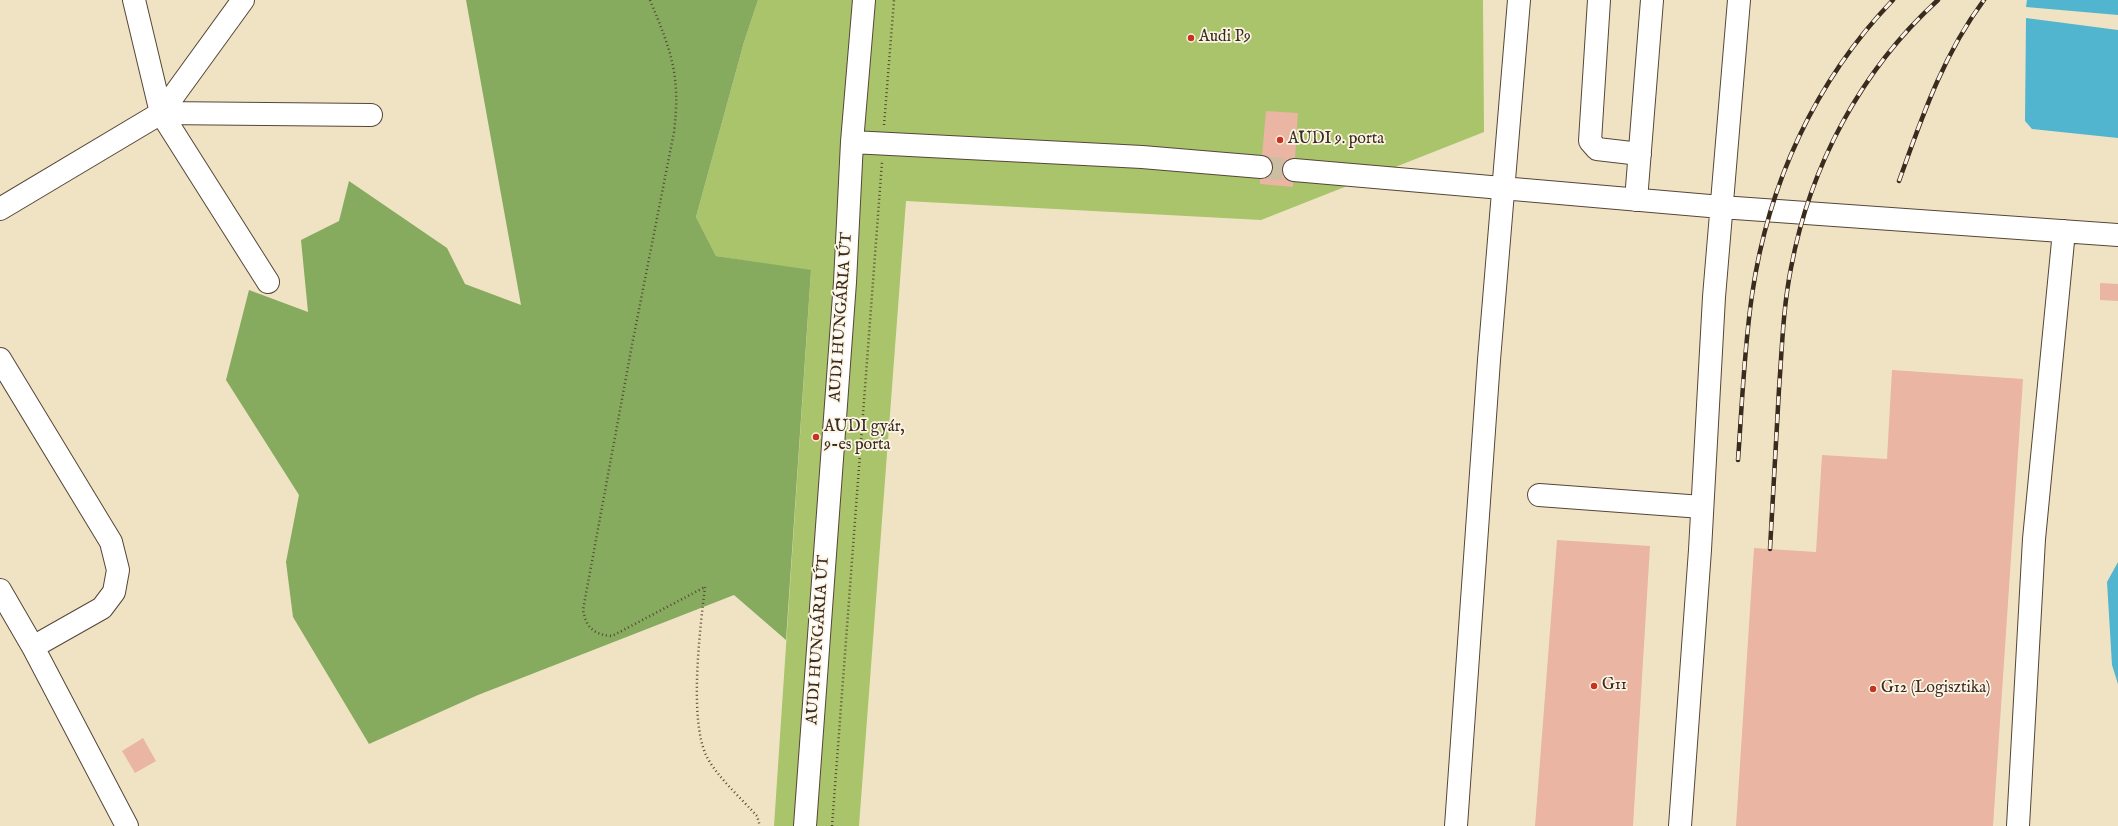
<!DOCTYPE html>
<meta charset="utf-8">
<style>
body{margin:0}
canvas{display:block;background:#efe3c4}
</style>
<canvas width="2118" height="826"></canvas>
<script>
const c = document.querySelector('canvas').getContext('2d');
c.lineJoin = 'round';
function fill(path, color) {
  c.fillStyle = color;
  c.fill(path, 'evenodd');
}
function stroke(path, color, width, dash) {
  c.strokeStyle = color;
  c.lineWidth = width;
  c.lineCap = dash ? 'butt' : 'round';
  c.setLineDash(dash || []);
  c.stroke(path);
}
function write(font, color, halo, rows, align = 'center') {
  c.font = font + ' "IM FELL English",serif';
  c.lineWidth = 3.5;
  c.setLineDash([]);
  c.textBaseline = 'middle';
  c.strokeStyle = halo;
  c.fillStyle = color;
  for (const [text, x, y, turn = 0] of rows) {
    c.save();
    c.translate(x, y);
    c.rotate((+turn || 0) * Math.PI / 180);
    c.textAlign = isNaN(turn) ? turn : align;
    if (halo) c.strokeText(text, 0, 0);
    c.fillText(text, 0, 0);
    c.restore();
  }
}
const green = new Path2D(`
 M758,0H1483L1484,132L1261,220L906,201L859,826H774L811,271L716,256L696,217L744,42Z`);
const forest = new Path2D(`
 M466,0H758L744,42L696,217L716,256L811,270L786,640L734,595L478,695L369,744L293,617L286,562L299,495L226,380L249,290L308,312L301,240L339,221L349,181L447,248L465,284L521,305Z`);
const water = new Path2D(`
 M2027,0H2118V15L2026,7Z
 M2026,18L2118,30V138L2032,129L2025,121Z
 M2118,562V684L2112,665L2107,582Z`);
const building = new Path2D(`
 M1266,111L1298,113L1295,158L1289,159L1284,163L1282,169L1287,180L1293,182V187L1260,184V179L1271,174L1273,168L1268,157L1262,155Z
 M2100,283L2118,284V301L2100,300Z
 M1892,370L2023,379L1993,826H1736L1754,548L1816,552L1822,455L1887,459Z
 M1557,540L1650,546L1633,826H1535Z
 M143,738L156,761L135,773L122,751Z`);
const minorTunnel = new Path2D(`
 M1261,167L1294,170`);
const path = new Path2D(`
 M650,0C671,51 681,75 674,132L632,345L583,610C586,628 595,635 612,636L705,587
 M884,125L894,0
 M705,587C700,629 689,718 706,755C716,776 741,798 757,816L760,826
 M832,826L882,162`);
const minor = new Path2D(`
 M134,0L161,113
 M1599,0L1590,141L1597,149L1640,154
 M161,113L371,115
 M161,113L243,0
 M852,142L1142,157L1261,167
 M1294,170L1721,207L2118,235
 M1636,200L1652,0
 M0,209L161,113L268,282
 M0,359L111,542L118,570L114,592L102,608L33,647
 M1539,495L1702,507
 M0,590L33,647L127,826
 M805,826L845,282L852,142L864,0
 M1456,826L1489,360L1519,0
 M1680,826L1700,550L1714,297L1739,0
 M2018,826L2034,539L2064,231`);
const rail = new Path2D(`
 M1899,181C1922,117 1943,55 1984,0
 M1738,460C1742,405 1744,350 1752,295C1768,184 1815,81 1893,0
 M1770,549C1773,495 1776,442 1779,389C1782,349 1783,308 1791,268C1810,166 1861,70 1938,0`);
const markers = [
 [1191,38,4,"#c8321e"],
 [1280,140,4,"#c8321e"],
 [816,437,4,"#c8321e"],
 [1594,686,4,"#c8321e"],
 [1873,689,4,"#c8321e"]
];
const poiNames = [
 ["Audi P9",1199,38],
 ["AUDI 9. porta",1288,140],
 ["AUDI gyár,",824,428],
 ["9-es porta",824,446],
 ["G11",1602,686],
 ["G12 (Logisztika)",1881,689]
];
const streetNames = [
 ["AUDI HUNGÁRIA ÚT",842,317,-86],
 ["AUDI HUNGÁRIA ÚT",819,640,-86]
];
fill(green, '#a9c46a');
fill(forest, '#86aa5e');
fill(water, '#51b5cf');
fill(building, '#eab5a2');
stroke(minorTunnel, '#cbbea3', 22, [22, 11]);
stroke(minor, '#564637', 24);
stroke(path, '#564637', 2.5, [1, 3]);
stroke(minor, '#fff', 22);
stroke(rail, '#3b2a1e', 4.5);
stroke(rail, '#fcf5e5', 3, [9]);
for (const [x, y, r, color] of markers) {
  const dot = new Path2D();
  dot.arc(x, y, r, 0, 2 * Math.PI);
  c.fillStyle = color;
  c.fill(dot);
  stroke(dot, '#fcf5e5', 1.5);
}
write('16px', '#3b2a1e', '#fcf5e5', poiNames, 'left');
write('16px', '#3b2a1e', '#fcf5e5', streetNames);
</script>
